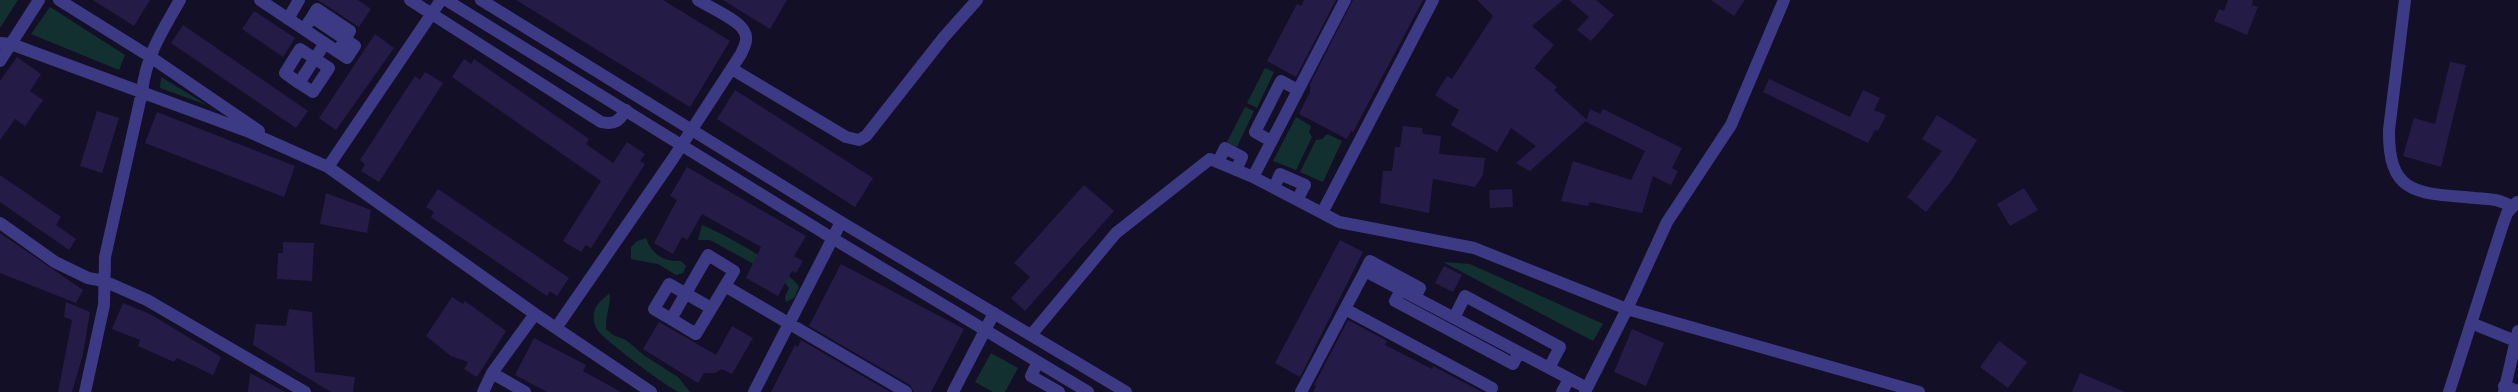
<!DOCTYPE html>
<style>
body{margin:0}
canvas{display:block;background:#130f26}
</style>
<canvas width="2518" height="392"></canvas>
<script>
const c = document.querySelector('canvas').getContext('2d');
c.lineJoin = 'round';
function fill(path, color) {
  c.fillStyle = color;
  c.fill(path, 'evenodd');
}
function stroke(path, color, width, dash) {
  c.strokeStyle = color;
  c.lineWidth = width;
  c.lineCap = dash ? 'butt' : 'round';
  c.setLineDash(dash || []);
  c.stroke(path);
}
const green = new Path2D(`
 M0,0H18L0,28Z
 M50,7L125,55L119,70L31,34Z
 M1265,68L1274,72L1257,108L1247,103Z
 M161,77L207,105L160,88Z
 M1245,107L1254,111L1237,147L1227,142Z
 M1296,117L1311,126L1309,132L1312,137L1296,170L1273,161Z
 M1327,134L1342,141L1323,182L1300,172L1316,140L1322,139Z
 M702,225C721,232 791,271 799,287L794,298L786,302L785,297L789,288L783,280L710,240H698Z
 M646,238C652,255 664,262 681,261L686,266L683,273L676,275L658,264L631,259V247L637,241Z
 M1443,262L1470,264L1603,324L1593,341Z
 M610,293C611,305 605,316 606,329L613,335L626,340L645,356L678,377L690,392C687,392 682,392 679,392C668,388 605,340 598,331C597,329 594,324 594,321C592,307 600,301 610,293Z
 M991,353L1018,368L1005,392H993L975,382Z`);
const building = new Path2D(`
 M93,0H150L134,26Z
 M318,0H358L371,9L359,27Z
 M516,0H663L730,41L690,107Z
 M723,0H787L770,29Z
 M1304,0H1336L1296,77L1267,61L1297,4L1301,6Z
 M1353,0H1423L1353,132L1351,131L1347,139L1299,114L1310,92V84Z
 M1477,0H1563L1532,26L1554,45L1534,68L1557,87L1554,90L1587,120L1530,171L1516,163L1536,146L1511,128L1497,152L1451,125L1459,110L1435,95L1447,76L1452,79L1493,16Z
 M1569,0H1596L1614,15L1591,41L1577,30L1589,17Z
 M1711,0H1745L1734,16Z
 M2228,0H2253L2252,5L2258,7L2247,35L2214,21L2219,9L2224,11Z
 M254,11L295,38L283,57L242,29Z
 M183,25L308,111L296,128L171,43Z
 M375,34L394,48L336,130L319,118Z
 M17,57L41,74L30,91L43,100L25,126L15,119L0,140V81Z
 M464,59L471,64L474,59L572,127L589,139L586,144L613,163L627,142L645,154L640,161L645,164L591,248L586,245L581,252L563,241L601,181L452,77Z
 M2450,62L2466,65L2441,167L2403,156L2414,118L2435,124Z
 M425,72L443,83L379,182L361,171L365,164L360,160L415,76L420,80Z
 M1769,79L1850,117L1863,90L1880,98L1874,110L1886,115L1878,131L1875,130L1868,143L1763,92Z
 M735,90L873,178L855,207L717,119Z
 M1590,109L1600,114L1603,109L1682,148L1672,168L1678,171L1671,185L1653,176L1642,213L1590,202L1588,206L1561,201L1573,161L1631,180L1645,151L1586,122Z
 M97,111L119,118L102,173L80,166Z
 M157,112L295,166L284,197L145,143Z
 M1937,115L1977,140L1952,180L1926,212L1907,197L1942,151L1922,139Z
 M1403,126L1422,128L1423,134L1441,136L1439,154L1485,158L1483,175L1475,187L1433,179L1429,213L1380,203L1383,171H1392L1395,147H1400Z
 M687,167L806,236L794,256L803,261L796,273L792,271L778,296L746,278L761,247L702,214L687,240L682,237L673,254L654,243L677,200L670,196Z
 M0,175L61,217L56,225L76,239L69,250L0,202Z
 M1084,185L1114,211L1025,311L1011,298L1030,277L1014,263Z
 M2024,188L2038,210L2010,226L1997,204Z
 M438,189L569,278L557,296L550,291L547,296L431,217L434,212L426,207Z
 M1512,189L1513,207L1490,208L1489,190Z
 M326,193L371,210L367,233L320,224Z
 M0,233L83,290L76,303L0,273Z
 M1340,240L1363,252L1300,377L1275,363Z
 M283,242L314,243L312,281L277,279L278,253H283Z
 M841,264L964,329L931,392H914L910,385L809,326Z
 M1444,266L1462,275L1453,292L1435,283Z
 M452,297L463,304L465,301L506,331L477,377L464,369L468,362L451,356L426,336Z
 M66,302L90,312L83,354L72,392H58L72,320L64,317Z
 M123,303L150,314L221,357L213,375L177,358L174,362L138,346L140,340L112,329Z
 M289,309L312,312L315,372L355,377L353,392H331L253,345L256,324L286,326Z
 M1348,320L1387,341L1385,345L1432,369L1433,366L1482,392H1313L1316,386L1314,385Z
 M659,322L716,355L732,326L753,338L732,374L722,369L715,373H704L698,383L643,349Z
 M1632,329L1664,343L1646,386L1614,372Z
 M534,338L586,365L583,371L621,392H547L515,375Z
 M801,340L890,392H771L795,345L798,347Z
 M1999,341L2027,362L2008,388L1980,367Z
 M250,373L285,392H248Z
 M2080,373L2125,392H2072Z`);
const minor = new Path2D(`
 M59,0L149,56L259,131
 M260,0L347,58L355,46L312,17L304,29
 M410,0L601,122C615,125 619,121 626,110
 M1345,0L1253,177L1322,213L1433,0
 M2405,0L2389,130C2388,197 2420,193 2475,198C2490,199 2500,199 2512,207
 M312,17L317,9L350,31L341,46
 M288,19L299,0
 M0,43L11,44L247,131L328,167L535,314L651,392
 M0,61L39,0
 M732,69L846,137L859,140L866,136L944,37L977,0
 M299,83L313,92L329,68L300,49L285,73L299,83L325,43
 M1271,141L1255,132L1281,81L1298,90
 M1218,162L1225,148L1242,157L1236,170
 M328,167L441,0
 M1274,188L1280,174L1305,185L1297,200
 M1322,213L1339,222L1474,248L1627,309L1919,392
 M0,223L55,262L88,278L104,281L147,300L305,392
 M708,255L734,271L696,334L671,319Z
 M1365,271L1370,261L1420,288L1415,297
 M725,286L906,392
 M1401,290L1395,301L1513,364L1519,352
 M1345,309L1492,388
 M1454,318L1465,296L1560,347L1549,368
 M671,319L654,309L669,284L711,308
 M2471,323L2518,342
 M556,328L672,160L741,54C744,47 749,39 744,31C739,20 709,7 698,0
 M1031,335L1116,233L1210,159L1253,177
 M1038,362L1031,376L1059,392
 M492,373L525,392
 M2504,386L2518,391
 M85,392L104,305L105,257L142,92C146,56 162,31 180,0
 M483,392L492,373L535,314
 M754,392L841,222
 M953,392L994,313
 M1301,392L1365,271L1587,388
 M1562,392L1569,379
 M1585,392L1627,309L1667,222L1731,125L1784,0
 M2449,392L2502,227L2507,213L2517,202
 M2504,392L2518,331`);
const tertiary = new Path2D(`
 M446,0L832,238L1088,392
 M481,0L841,222L1126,392`);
fill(green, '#12302f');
fill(building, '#241b47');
stroke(minor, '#3d3a85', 12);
stroke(tertiary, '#3d3a85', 12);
</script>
